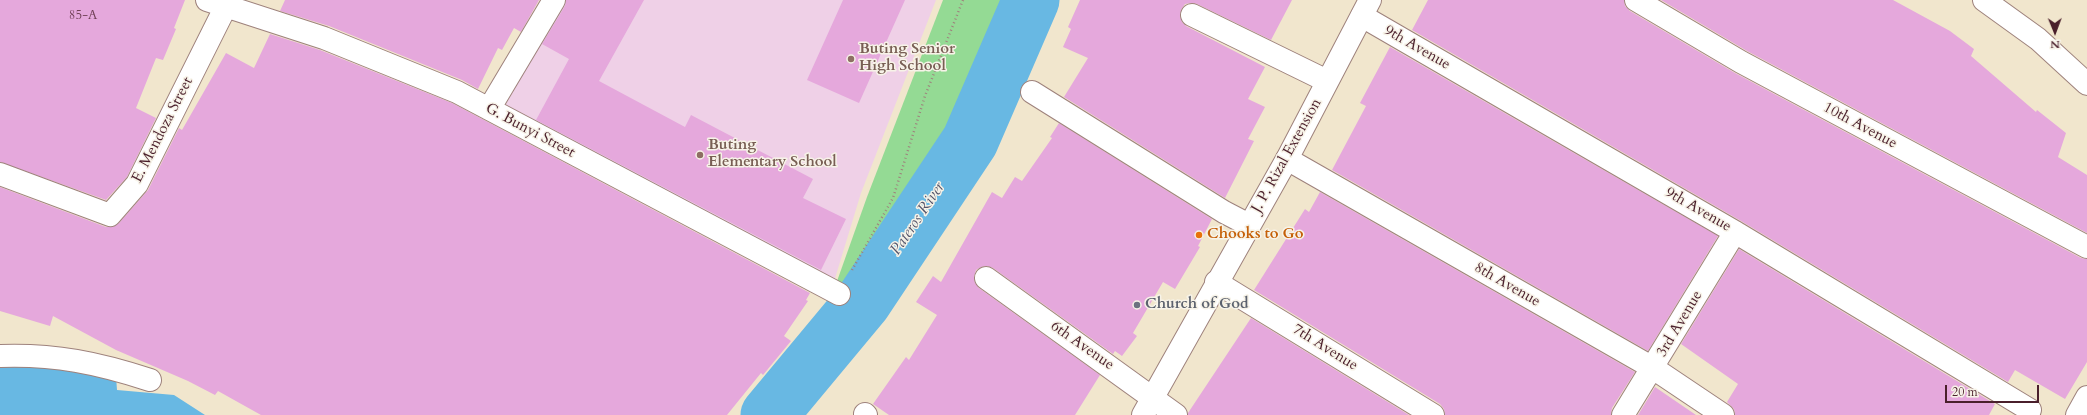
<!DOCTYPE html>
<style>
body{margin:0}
#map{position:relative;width:2087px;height:415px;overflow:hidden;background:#f1e6cd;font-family:Cardo,serif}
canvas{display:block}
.north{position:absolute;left:2035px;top:12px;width:40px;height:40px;-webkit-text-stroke:3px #f7f3e8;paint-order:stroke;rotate:179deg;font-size:11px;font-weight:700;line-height:16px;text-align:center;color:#4a1f2b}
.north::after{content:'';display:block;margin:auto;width:14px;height:18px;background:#4a1f2b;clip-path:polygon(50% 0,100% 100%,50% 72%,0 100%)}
.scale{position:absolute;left:1945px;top:385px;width:94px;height:18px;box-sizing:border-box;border:2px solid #4a1f2b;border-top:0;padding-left:5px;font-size:12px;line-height:14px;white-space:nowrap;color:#4a1f2b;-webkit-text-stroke:3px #f7f3e8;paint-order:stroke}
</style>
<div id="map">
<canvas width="2087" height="415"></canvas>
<div class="north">N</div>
<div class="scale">20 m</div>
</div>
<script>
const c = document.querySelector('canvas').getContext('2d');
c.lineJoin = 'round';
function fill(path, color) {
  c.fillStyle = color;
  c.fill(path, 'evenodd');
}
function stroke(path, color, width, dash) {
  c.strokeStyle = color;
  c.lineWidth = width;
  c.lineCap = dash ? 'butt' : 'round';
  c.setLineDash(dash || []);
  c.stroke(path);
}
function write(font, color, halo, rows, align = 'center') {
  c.font = font + ' Cardo,serif';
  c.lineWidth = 3;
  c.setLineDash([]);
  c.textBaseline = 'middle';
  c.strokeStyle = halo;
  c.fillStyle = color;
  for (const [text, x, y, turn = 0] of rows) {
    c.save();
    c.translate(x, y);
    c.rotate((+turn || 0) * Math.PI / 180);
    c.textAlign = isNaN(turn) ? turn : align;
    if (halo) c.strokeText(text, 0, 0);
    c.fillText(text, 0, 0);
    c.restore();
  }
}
const built = new Path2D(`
 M565,0H936L861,193L833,285L503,109Z`);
const green = new Path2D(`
 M943,0H1001L949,123L849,290L836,284L867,197Z`);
const water = new Path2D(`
 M0,365L65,368L116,376L117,390L174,395L205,415H0Z`);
const river = new Path2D(`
 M769,415L863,302L970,141L1031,0`);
const building = new Path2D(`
 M0,0H185L174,28L176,29L163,60L156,58L136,108L156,118L127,177L106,200L0,162Z
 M285,0H539L521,32L514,28L502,50L498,48L478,89L462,80L329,26L280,11Z
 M566,0H644L599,81L685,127L691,115L813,179L803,198L846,219L821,270L536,120L569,59L542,44L565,6Z
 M843,0H905L859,103L807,80Z
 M1080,0H1292L1271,40L1197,4L1192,3L1185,4L1181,10L1180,16L1182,22L1186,26L1265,67L1248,99L1265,107L1248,139L1254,141L1225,198L1064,97L1088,58L1063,47L1071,29L1068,27Z
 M1428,0H1624L1625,6L1630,11L1735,73L2081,258L2087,259V362L2065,399L2015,370L2008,382L1741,221L1412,30Z
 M1661,0H1893L1950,31L1974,49L1971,56L2036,112L2037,110L2066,133L2058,157L2087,175V233L1747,51Z
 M270,34L320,50L452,103L810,293L806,300L808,301L784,336L791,341L763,375L761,373L727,415H261L218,391L215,395L188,381L116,350L53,316L50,326L0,311V187L106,227H113L119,223L148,190L179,128L182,130L226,53L254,68Z
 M1390,47L1718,236L1648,351L1332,170L1366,106L1360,103Z
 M1059,123L1212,219L1198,246L1200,247L1175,289L1163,282L1133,333L1137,336L1122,356L1115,351L1113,354L993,268L987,266L981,267L976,270L974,277L975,283L979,288L1100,375L1075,415H889L873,404L906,357L909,360L937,315L916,302L933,276L941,282L992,192L1002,198L1015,177L1022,181L1052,138L1050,137Z
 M1320,192L1635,372L1612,408L1611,415H1445L1444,409L1440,404L1254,290L1305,209L1309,212Z
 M1739,249L1995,404L1989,415H1735L1734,409L1727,402L1738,384L1681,344Z
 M1251,318L1409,415H1188V413Z
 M1655,387L1696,415H1638Z`);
const path = new Path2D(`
 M852,270L893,198L925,96L963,0`);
const street = new Path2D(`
 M207,0L324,38L457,92L839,294
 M1636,0L1741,62L2087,247
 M1192,15L1327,81
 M1362,16L1735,232L2030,410
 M1032,92L1224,212L1249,225
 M489,109L554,0
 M1287,159L1653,368L1723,415
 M0,174L110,215L137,184L229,0
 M986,278L1176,415
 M1216,282L1433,415
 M0,356C55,354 98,363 150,380
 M865,414L866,415
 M1623,415L1735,232`);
const secondary = new Path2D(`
 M1984,0L2038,39L2087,84
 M1143,415L1287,159L1370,0`);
const primary = new Path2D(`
 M2077,415L2087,397`);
const markers = [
 [851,59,4,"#8d6e63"],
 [700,155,4,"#8d6e63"],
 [1199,235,4,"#e8710a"],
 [1137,305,4,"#6b7280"]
];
const numberNames = [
 ["85-A",83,16]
];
const streetNames = [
 ["9th Avenue",1417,48,30],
 ["10th Avenue",1860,126,28],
 ["E. Mendoza Street",163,130,-63],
 ["G. Bunyi Street",530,131,28],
 ["J. P. Rizal Extension",1287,156,-61],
 ["9th Avenue",1698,210,30],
 ["8th Avenue",1507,285,30],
 ["3rd Avenue",1680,324,-59],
 ["6th Avenue",1082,346,35],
 ["7th Avenue",1325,348,32]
];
const educationNames = [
 ["Buting Senior",859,50],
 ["High School",859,67],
 ["Buting",708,146],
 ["Elementary School",708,163]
];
const foodNames = [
 ["Chooks to Go",1207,235]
];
const worshipNames = [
 ["Church of God",1145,305]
];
const waterNames = [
 ["Pateros River",918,219,-56]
];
fill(built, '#efd0e7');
fill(green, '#94da94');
fill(water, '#68b8e3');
stroke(river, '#68b8e3', 57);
fill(building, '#e5a8dc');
stroke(street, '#9e827c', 24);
stroke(secondary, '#9e827c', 24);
stroke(primary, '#9e827c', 24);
stroke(path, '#9e827c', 2.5, [1, 3]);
stroke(street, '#fff', 22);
stroke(secondary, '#fff', 22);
stroke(primary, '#fff', 22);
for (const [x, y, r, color] of markers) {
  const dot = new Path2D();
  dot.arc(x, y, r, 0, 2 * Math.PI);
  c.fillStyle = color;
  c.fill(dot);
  stroke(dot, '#f7f3e8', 1.5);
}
write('13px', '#714157', null, numberNames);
write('15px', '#4a1f2b', '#f7f3e8', streetNames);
write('bold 15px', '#785e54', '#f7f3e8', educationNames, 'left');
write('bold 15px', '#c56008', '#f7f3e8', foodNames, 'left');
write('bold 15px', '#5b616d', '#f7f3e8', worshipNames, 'left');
write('italic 16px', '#54556b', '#f7f3e8', waterNames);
</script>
